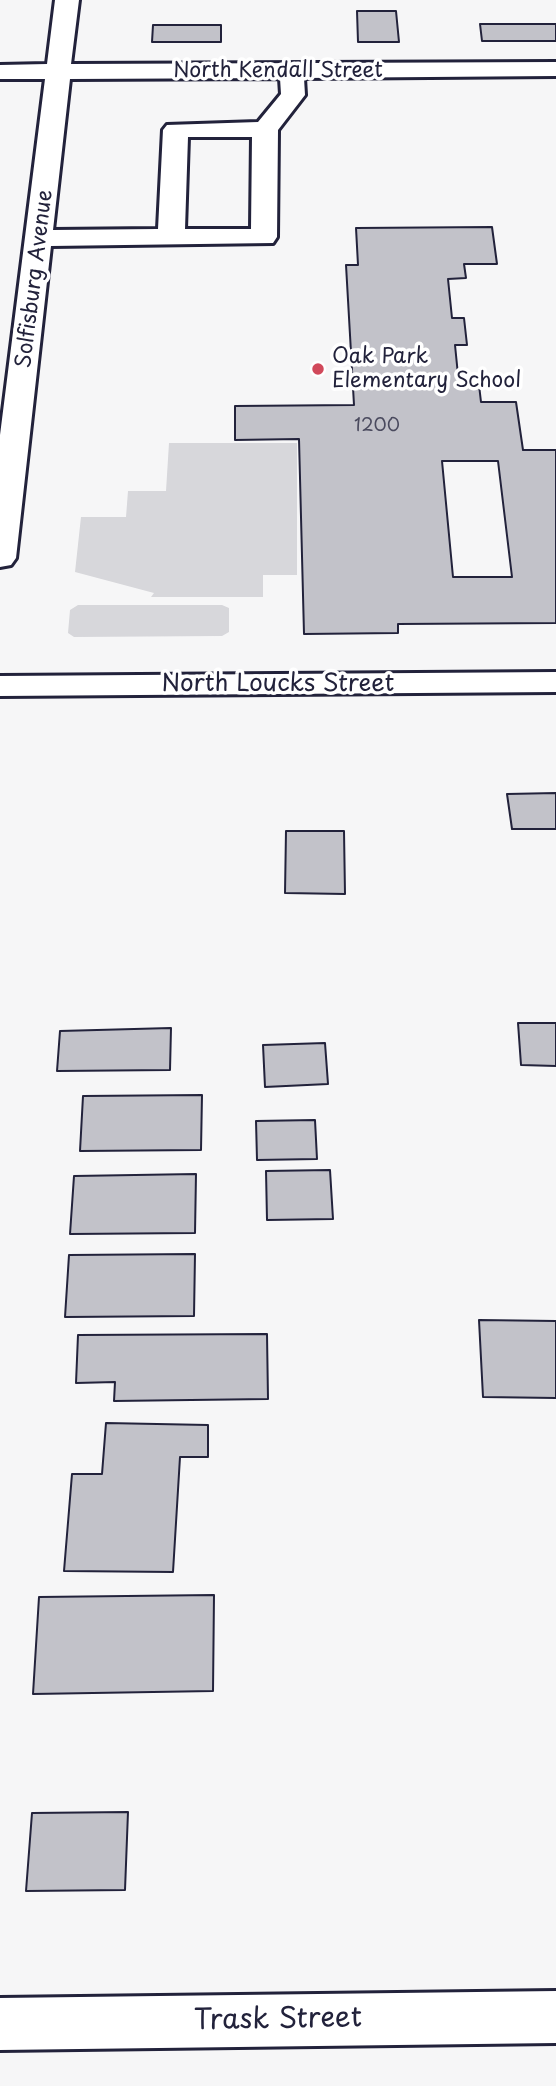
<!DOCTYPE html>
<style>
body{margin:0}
canvas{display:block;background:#f6f6f7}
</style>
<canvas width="556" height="2086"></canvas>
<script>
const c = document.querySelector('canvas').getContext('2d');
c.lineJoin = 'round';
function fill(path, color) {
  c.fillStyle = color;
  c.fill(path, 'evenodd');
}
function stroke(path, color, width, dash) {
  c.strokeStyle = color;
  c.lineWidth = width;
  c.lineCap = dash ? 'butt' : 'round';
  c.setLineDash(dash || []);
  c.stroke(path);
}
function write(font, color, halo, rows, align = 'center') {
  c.font = font + ' "Playpen Sans",sans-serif';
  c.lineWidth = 7;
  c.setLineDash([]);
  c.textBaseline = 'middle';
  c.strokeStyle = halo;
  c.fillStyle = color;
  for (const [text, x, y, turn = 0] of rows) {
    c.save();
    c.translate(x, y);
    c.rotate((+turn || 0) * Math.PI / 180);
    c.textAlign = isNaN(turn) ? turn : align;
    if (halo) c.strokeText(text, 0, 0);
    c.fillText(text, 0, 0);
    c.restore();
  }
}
const green = new Path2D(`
 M169,443H297V575H263V597H151L154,593L75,572L81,517H126L128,491H166Z
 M78,605H222L229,608V632L222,636L74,637L68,633L70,610Z`);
const building = new Path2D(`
 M357,11H396L399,42H358Z
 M480,24H556V41H482Z
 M153,25H221V42H152Z
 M492,227L497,264H464L466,278L448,279L452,318H464L467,345H455L459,385H479L481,402H516L523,450H556V623L398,624V633L304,634L299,439L235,440V406L354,405L346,265H358L356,228ZM442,461H498L512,577H453Z
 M556,793V829H512L507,794Z
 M286,831H344L345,894L285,893Z
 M518,1023H556V1066L521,1065Z
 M171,1028L170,1070L57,1071L60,1031Z
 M325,1043L328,1084L265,1087L263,1045Z
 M202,1095L201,1150L80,1151L83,1096Z
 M315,1120L317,1159L257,1160L256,1121Z
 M330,1170L333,1219L267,1220L266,1171Z
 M196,1174L195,1233L70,1234L74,1176Z
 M195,1254L194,1316L65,1317L69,1255Z
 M479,1320L556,1321V1398L483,1397Z
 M267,1334L268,1399L114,1401L115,1382L76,1383L78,1335Z
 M106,1423L208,1425V1457H180L173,1572L64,1571L72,1474H102Z
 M214,1595L213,1691L33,1694L39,1597Z
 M128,1812L125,1890L26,1891L32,1813Z`);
const minor = new Path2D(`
 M55,0H79L71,64L556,62V76L304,78L305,95L278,130L277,237L273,243L51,246L16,558L11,565L0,567V435L45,79H0V65L47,64ZM280,78L281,94L258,122L167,125L163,130L158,229L53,230L70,79ZM188,137H252L251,229H185Z
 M556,672V692L0,696V676Z
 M556,1991V2043L0,2050V1998Z`);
const markers = [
 [318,369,7,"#d1495b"]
];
const farNumbernames = [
 ["1200",377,426]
];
const farStreetnames = [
 ["North Kendall Street",278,71],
 ["Solfisburg Avenue",35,279,-83]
];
const farPoinames = [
 ["Oak Park",332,357],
 ["Elementary School",332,381]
];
const streetNames = [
 ["North Loucks Street",278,684]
];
const nearStreetnames = [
 ["Trask Street",278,2020,-1]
];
fill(green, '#d7d7db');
fill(building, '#c2c2c9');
stroke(building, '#22223b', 2);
stroke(minor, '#22223b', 6);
fill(minor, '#fff');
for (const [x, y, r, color] of markers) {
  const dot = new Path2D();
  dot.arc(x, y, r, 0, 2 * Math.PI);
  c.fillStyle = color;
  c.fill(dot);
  stroke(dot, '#fff', 2.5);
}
write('18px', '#4a4a5e', null, farNumbernames);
write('21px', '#22223b', '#fff', farStreetnames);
write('21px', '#22223b', '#fff', farPoinames, 'left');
write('24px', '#22223b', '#fff', streetNames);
write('28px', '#22223b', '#fff', nearStreetnames);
</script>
